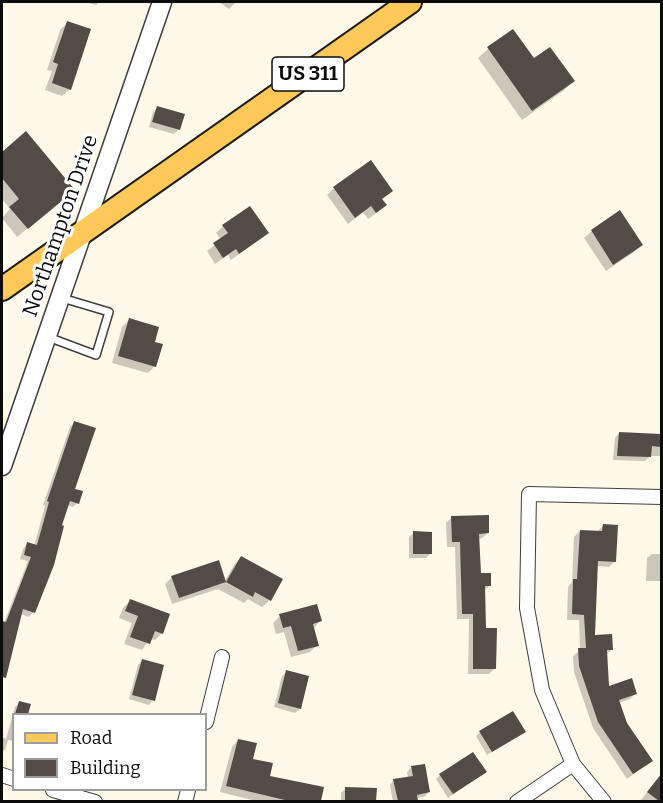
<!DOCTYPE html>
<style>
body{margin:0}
#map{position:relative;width:663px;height:803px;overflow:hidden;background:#fff9e9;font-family:Bitter,serif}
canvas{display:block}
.frame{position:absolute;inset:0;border:3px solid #0b0b0b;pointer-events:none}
.legend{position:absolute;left:12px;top:713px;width:195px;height:78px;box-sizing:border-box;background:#fff;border:2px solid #9d9d9d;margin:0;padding:8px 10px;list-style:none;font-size:18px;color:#0b0b0b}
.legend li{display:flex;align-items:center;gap:12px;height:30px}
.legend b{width:30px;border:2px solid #9d9d9d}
</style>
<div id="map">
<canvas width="663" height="803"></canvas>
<div class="frame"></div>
<ul class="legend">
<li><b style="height:8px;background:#ffc959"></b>Road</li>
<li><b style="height:16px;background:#544b47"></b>Building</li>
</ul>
</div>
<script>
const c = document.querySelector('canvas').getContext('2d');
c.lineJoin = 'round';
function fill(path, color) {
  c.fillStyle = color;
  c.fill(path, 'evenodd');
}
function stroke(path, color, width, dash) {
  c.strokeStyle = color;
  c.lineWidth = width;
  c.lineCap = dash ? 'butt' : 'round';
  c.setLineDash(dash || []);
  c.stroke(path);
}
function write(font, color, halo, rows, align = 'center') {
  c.font = font + ' Bitter,serif';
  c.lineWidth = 6;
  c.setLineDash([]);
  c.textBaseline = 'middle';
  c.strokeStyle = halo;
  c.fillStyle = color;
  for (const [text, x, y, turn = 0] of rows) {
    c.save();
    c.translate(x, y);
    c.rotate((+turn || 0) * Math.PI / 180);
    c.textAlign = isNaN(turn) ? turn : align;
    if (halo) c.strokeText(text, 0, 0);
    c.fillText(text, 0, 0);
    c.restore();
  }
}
const shadow = new Path2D(`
 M85,2H99L96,5Z
 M219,2H236L229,9Z
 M67,23L70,89L62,96L45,90L52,71L47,70L60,30Z
 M513,31L534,60L573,81L563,91L522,120L478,58L488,49Z
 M157,108L179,129L174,134L149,127L153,112Z
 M26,133L64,199L17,237L2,218L10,209L2,199V154Z
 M334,188L391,191L381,200L385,205L378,212L368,219L363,212L348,224L327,195Z
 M620,212L641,245L634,252L606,271L584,238L592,231Z
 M223,226L267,233L231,260L228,255L215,264L207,251L221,240L216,233Z
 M129,320L155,366L148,373L112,363L122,327Z
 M75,422L73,490L77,503L73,507L67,505L33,612L29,617L21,614L6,659L2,664V622L4,623L28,561L20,559L23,549L27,544L34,546L45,506L43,505L70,427Z
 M619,433L662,435V456H650L645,461L613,460L615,438Z
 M452,517L488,533L482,538L478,539L479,575L490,585L484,591L485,630L495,668L489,674H468L469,619H457L455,547H447L446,523Z
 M603,525L615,561L609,567L597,566L594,637L612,649L606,655L608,688L636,693L630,699L619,703L626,723L651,761L627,779L593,728L574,672L573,656L580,650L579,620H567L568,587L572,582L574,537L580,531H598Z
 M414,533L430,554L426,558H409V537Z
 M652,554H662V581H646L647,558Z
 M241,557L270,600L262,607L248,599L244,603L218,589L172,604L165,584L172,577L225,581L234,565Z
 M130,601L162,633L155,640L150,639L142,650L124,644L132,623L119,618L123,608Z
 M280,616L320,621L313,629L317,645L310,652L291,657L284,632L276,634L273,623Z
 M142,661L153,700L149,705L129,699L138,665Z
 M287,672L300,708L295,713L274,707L282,676Z
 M20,703L27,712L36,714H14V741L8,740L5,750L2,752V737L6,739L15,707Z
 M480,732H524L487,755L476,736Z
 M238,740L251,760L268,777L322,788L319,802H260L220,792L232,747Z
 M412,767L429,792L424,797L416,798L417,802H393L390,785L394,780L408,778L407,772Z
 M485,772L448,798L436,779L440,775Z
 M662,773V802H643L641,800Z
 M346,788L376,790L375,802H341V793Z`);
const building = new Path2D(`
 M67,21L91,29L71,90L52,83L58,64L53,62Z
 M513,29L534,58L550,47L575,81L532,111L487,47Z
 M157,106L185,114L180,130L152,122Z
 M26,131L75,190L28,229L9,207L19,199L2,178V152Z
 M371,160L393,191L382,199L387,205L376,213L371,206L355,218L333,187Z
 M250,206L269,233L239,254L236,249L223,258L213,243L228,233L222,225Z
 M620,210L643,245L613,265L591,230Z
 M129,318L159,327L155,342L163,344L156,367L118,356Z
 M74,421L96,428L75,489L83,491L79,504L70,501L62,525L64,526L54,565L35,613L23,609L6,678L2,677V621L6,622L31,557L24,555L27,542L37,545L49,502L47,501Z
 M619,432L661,434L660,447L652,446L651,457L617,456Z
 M489,515V533L479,534L481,573H491V586H485L486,628H497L496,669H473V614H462L460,542H452L451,516Z
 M603,524L618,525L616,562L598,561L595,635L612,634L613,650H607L609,686L632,678L637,694L619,700L627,723L653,761L633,774L598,722L579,666L578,648H586L584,615L572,614L573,579H577L580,530L602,531Z
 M413,531L432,532V554H413Z
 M241,556L283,579L271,601L255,592L253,597L226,582L179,598L171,576L219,560L226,582Z
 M130,599L170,614L163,634L155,631L150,644L130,637L138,616L125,611Z
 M317,604L322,621L313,624L319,646L298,651L291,626L283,628L279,614Z
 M142,659L164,665L155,701L132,695Z
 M286,670L309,676L301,709L278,703Z
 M19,701L31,704L28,714H15Z
 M513,711L526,732L492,752L479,731Z
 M238,739L257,743L253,759L273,763L270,776L324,787L321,801H289L226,786Z
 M473,752L487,772L453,794L439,774Z
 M425,764L430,792L417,795L418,801H398L393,779L413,776L411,766Z
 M662,773V801H659L647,792Z
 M345,787L377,788L376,801H345Z`);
const service = new Path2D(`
 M48,337L96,355L109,312L62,298`);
const minor = new Path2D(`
 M206,722L222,657
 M2,775L14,779
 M53,790L95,802
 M185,802L188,790
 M517,802L573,764
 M604,802L573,764L542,690L527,608L529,494L662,497`);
const tertiary = new Path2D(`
 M2,466L162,2`);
const primary = new Path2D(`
 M2,289L410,2`);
const shields = [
 [308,74,72]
];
const shieldNames = [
 ["US 311",308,74]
];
const streetNames = [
 ["Northampton Drive",61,226,-71]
];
fill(shadow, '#0003');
fill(building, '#544b47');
stroke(service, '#3e3e3e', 10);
stroke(minor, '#3e3e3e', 16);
stroke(tertiary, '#3e3e3e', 21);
stroke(primary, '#1c1c1c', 26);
stroke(service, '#fff', 7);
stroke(minor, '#fff', 14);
stroke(tertiary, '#fff', 18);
stroke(primary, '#ffc959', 22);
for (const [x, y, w] of shields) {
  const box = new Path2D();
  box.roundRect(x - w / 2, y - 17, w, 34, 4.5);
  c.fillStyle = '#fff';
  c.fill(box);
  stroke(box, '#0b0b0b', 1.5);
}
write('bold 20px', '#0b0b0b', null, shieldNames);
write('21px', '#0b0b0b', '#fff', streetNames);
</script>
